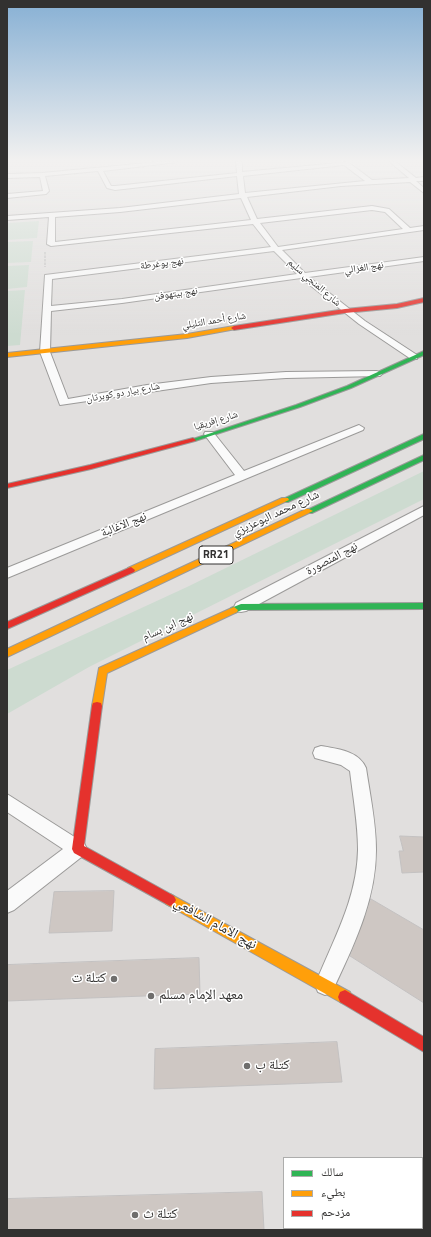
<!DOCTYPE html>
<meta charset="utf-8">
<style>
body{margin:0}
#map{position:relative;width:431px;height:1237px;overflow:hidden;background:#e1dfde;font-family:"Titillium Web","Noto Naskh Arabic",sans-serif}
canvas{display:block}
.frame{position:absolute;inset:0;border:8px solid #323130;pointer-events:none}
.legend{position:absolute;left:283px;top:1157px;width:140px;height:72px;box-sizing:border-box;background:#fff;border:1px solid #adadac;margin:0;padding:5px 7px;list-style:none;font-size:12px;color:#323130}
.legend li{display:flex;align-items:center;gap:8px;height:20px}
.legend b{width:20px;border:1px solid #adadac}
</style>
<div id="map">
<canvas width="431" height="1237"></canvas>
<div class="frame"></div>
<ul class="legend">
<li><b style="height:5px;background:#30b455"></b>سالك</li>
<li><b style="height:5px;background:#ff9f0a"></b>بطيء</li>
<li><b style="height:5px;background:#e5322d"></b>مزدحم</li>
</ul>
</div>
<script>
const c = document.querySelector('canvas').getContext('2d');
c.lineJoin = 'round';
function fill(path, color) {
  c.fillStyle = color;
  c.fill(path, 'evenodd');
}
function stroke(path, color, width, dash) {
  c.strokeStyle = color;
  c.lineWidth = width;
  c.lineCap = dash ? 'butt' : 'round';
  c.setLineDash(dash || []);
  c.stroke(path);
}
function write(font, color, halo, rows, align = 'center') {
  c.font = font + ' "Titillium Web","Noto Naskh Arabic",sans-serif';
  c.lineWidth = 3;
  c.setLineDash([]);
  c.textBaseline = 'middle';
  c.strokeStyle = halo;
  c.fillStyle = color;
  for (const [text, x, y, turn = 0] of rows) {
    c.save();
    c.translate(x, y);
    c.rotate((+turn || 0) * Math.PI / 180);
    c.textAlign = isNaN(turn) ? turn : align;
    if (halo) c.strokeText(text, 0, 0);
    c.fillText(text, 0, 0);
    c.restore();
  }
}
const green = new Path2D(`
 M39,221L37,238L7,240V223Z
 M33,241L31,262L7,263V242Z
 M29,265L27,287L7,289V266Z
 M25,290L20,345L7,346V291Z
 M424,471V499L89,667L7,714V670L187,587Z`);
const building = new Path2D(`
 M400,836L424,837V872L402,873L399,851H403Z
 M114,891L112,931L49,933L54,892Z
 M371,899L424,930V1003L350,956Z
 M199,958L200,994L7,1001V965Z
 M337,1042L342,1082L154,1089L155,1049Z
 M262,1192L264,1230H7V1199Z`);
const path = new Path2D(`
 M45,252V267`);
const street = new Path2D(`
 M157,162H178L103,171L111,186H115L237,173L236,162H242V172L348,162L372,180L409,178L390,162H396L416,178L424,177V181H416L424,188V193L410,182L341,186L247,197L257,219L372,206L389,209L410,228L424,226V230L282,250L305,273L424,257V261L309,277L365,321L417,355V359H411L359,324L301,278L122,303L51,311L50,352L68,399L147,385L211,377L286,372L377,371L382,374L380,376L286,378L211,383L60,405L40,352L45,275L271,247L253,224L51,246L47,244L49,217L7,220V216L120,208L239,194L237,176L115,190L107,188L98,171L45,176L49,191L46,194L7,198V194L43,191L40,177L7,178V174L42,173ZM344,165L365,181L245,193L243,176ZM241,198L251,220L55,242V217L120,212ZM372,210L385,212L403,229L278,247L260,223ZM274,251L297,274L122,299L51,306L52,279Z
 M359,425L364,428L363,430L7,578V568L235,475L204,434L205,432H213L244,471Z
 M424,506V515L246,611L241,612L236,611L234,607L236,603Z
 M321,746C338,749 359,751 366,768C370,795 376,823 376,850C376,901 353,947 332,992L325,995L318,992L315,985C333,940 357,899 358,850C358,823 353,797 350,771L341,765L315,758L313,753L315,748Z
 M7,794L84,843L87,849L84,855L14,910L7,913V891L63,849L7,812Z`);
const fast = new Path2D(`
 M424,351V355L351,388L300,407L195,441H191L190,440L296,405L347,386Z
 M424,434V439L288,502H282L281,500Z
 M424,455V460L312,513H309L305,511Z
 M424,603V609L242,610L234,613L230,610L231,608L241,604Z`);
const slow = new Path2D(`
 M234,326L237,328L236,329L187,338L7,357V353L187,334Z
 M282,498H288L289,500L134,572H128L127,570L128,568Z
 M306,509H309L313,511L7,657V649Z
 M234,607L238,610L237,612L107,673L102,706L101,709L97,710L93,709L92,706L99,668Z
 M170,894L350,992L352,997L350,1002L345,1004L340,1002L166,904L164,900L166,896Z`);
const jam = new Path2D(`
 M424,298V302L397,308L345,313L234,330L231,328L234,326L345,309L397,304Z
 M193,438L196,440L195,441L91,469L7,488V484L90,465Z
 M131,567L135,570L134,572L7,629V622Z
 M97,702L101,703L102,706L84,846L174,896L176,900L174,904L170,906L74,853L72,849L92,706L93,703Z
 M345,990L424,1037V1052L340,1002L338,997L340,992Z`);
const markers = [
 [114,979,4,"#6f6e6d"],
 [151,996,4,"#6f6e6d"],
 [247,1066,4,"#6f6e6d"],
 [135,1215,4,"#6f6e6d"]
];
const farStreetnames = [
 ["نهج يوغرطة",162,264,-7],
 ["نهج الغزالي",364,268,-8],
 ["شارع المنجي سليم",314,283,41],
 ["نهج بيتهوفن",176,294,-8],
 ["شارع أحمد التليلي",214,321,-9],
 ["شارع بيار دو كوبرتان",123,393,-10],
 ["شارع إفريقيا",216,421,-17]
];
const shields = [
 [216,555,34]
];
const shieldNames = [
 ["RR21",216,555]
];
const streetNames = [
 ["شارع محمد البوعزيزي",276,514,-25],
 ["نهج الاغالبة",124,525,-22],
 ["نهج المنصورة",332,559,-28],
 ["نهج ابن بسام",168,627,-24]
];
const nearStreetnames = [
 ["نهج الامام الشافعي",215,924,29]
];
const nearPoinames = [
 ["كتلة ت",106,979,"right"],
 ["معهد الإمام مسلم",159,996],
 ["كتلة ب",255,1066],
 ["كتلة ث",143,1215]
];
fill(green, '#cddbd0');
fill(building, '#cec7c3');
stroke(building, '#c3c1c1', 1);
stroke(street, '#9b9a99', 2);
stroke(fast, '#9b9a99', 2);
stroke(slow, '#9b9a99', 2);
stroke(jam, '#9b9a99', 2);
stroke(path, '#bfbfbe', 1.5, [2.5, 1]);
fill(street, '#fafafa');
fill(fast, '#30b455');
fill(slow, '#ff9f0a');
fill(jam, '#e5322d');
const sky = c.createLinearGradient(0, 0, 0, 335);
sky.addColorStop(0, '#87b0d4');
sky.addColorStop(0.48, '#f2f1f0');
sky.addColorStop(1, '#f2f1f000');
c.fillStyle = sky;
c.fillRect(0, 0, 431, 335);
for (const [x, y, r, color] of markers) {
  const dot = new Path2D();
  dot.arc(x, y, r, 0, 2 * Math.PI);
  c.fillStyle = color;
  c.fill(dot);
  stroke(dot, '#fff', 1.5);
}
write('10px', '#323130', '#fff', farStreetnames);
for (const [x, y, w] of shields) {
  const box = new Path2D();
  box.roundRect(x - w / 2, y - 9, w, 18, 3);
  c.fillStyle = '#fff';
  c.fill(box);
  stroke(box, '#323130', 1);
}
write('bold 11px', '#323130', null, shieldNames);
write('12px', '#323130', '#fff', streetNames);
write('14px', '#323130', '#fff', nearStreetnames);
write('14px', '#323130', '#fff', nearPoinames, 'left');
</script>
